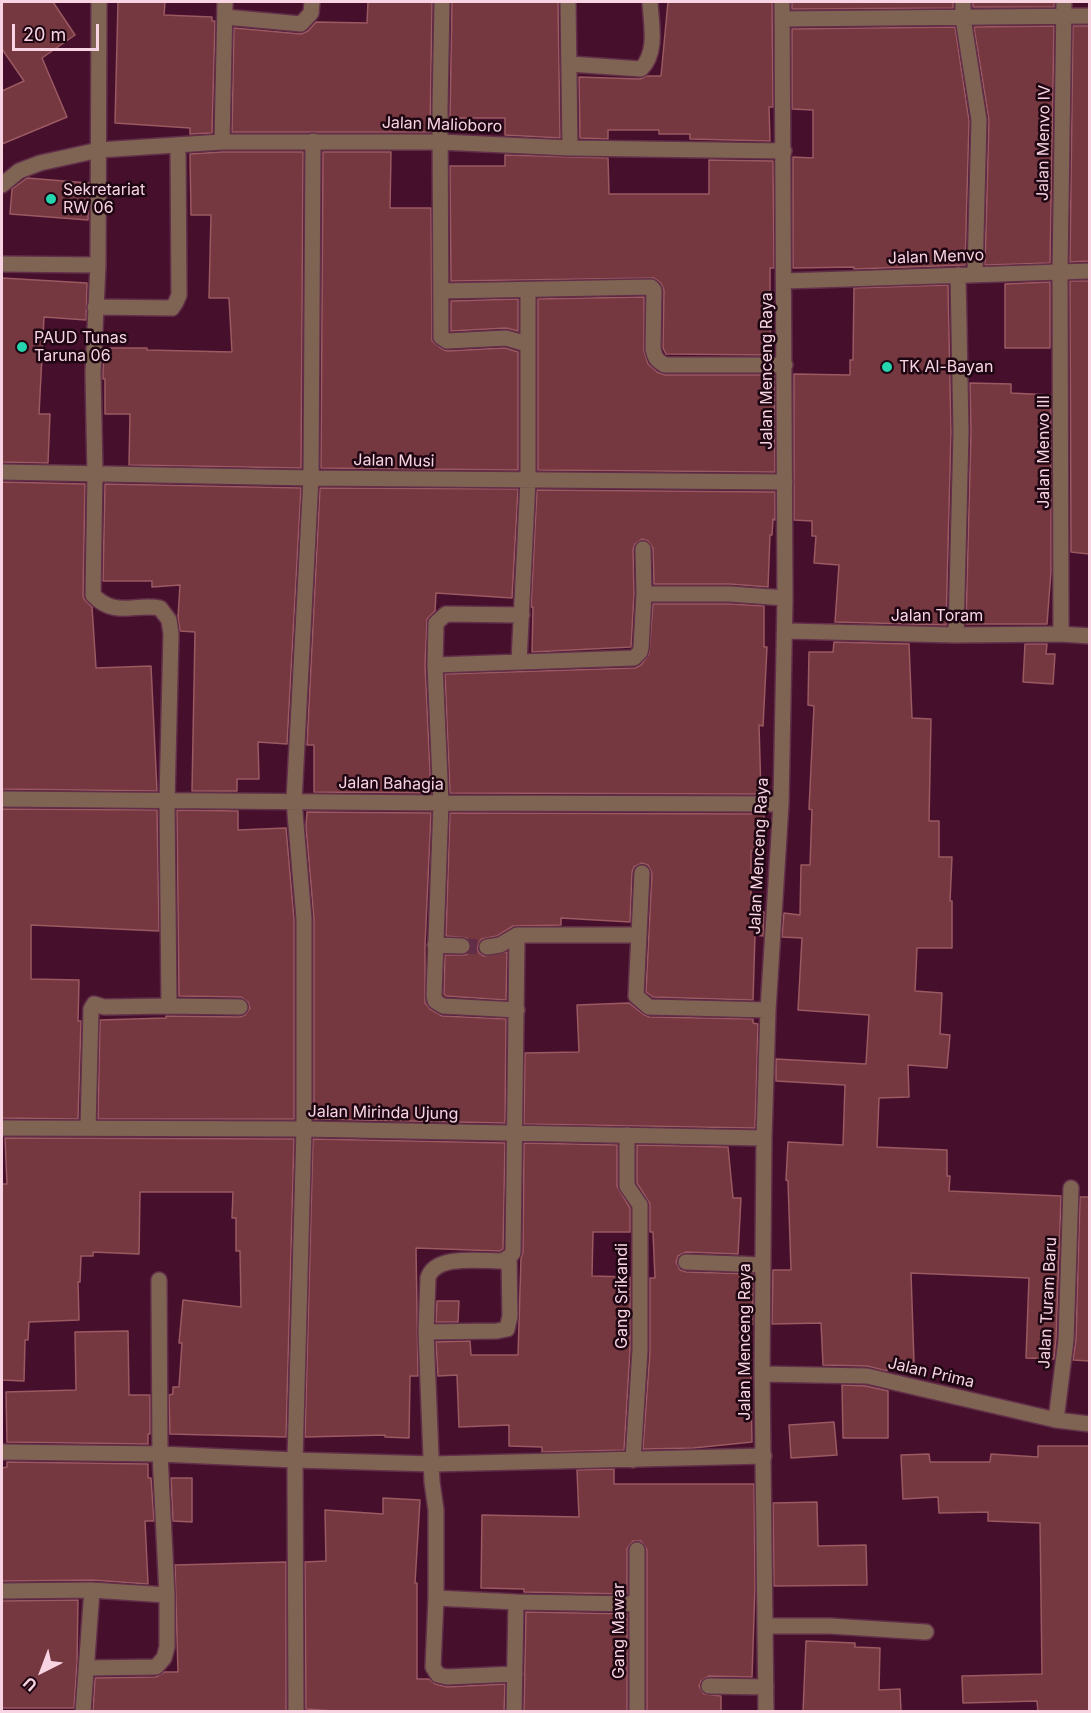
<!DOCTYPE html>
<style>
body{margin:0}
#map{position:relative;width:1091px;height:1713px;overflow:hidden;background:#46102c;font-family:Inter,sans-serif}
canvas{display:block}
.frame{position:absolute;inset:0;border:3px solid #f8d4e2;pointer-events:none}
.north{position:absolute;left:12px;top:1641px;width:60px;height:60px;-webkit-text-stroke:4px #1e0712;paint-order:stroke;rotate:222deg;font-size:16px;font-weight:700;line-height:24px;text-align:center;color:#f8d4e2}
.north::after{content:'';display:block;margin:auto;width:21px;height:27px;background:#f8d4e2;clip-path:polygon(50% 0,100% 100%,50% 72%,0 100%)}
.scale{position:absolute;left:12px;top:24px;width:87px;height:27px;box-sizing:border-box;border:3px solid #f8d4e2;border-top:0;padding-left:8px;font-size:18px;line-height:21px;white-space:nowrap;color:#f8d4e2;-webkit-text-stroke:4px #1e0712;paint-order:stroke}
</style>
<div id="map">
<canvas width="1091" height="1713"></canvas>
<div class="frame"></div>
<div class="north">U</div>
<div class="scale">20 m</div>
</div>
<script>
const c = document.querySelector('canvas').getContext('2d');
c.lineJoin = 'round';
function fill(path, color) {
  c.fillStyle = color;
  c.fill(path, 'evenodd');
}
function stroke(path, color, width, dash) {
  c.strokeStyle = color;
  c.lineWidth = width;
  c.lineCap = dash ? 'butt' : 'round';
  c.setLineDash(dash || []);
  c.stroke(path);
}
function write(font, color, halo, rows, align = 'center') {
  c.font = font + ' Inter,sans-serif';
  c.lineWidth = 5;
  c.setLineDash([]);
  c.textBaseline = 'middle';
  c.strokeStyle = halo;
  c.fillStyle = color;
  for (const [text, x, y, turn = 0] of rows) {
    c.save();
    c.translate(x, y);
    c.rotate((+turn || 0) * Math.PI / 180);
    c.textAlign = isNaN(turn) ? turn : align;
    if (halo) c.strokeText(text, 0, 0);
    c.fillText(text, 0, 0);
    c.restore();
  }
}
const building = new Path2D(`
 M2,2H53L75,35L42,58L67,117L2,144V91L24,81L2,49Z
 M118,2H165L164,15L212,17V21H215L212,133L190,134V128L115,123Z
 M368,2H432L430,132H232L234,28L301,34L308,31L316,22L367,23Z
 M452,2H558L560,138L505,135V118H450Z
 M668,2H772L773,107H769L770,141L690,139V134H659V130H608V139L580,138L579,77L640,79L647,76H661Z
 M792,2H953V8L792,9Z
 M973,2H1054V7H973Z
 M1054,26L1050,263L985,265L989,120L974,27Z
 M1073,26H1089V261L1070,262Z
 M955,27L969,121L965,265L854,269V267L793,268V157L813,158V110L792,109V29Z
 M222,152H303L301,468L129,465L130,414H105V379H103V372L104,348H147V350L232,352L229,298H209L211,215H191L190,154Z
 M323,152H391L390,208H431L432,341L442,349L447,351L505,348L518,352V470L321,468Z
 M505,155L608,158L609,194H709V160L773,161L774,268H770V320L771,355L666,354L663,348L664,290L661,283L654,278L451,281L450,166H505Z
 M27,178L89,183L88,220L10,214L12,189Z
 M2,278L87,283L86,320L44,317L39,414H50L48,463L2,462Z
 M1070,281H1089V554L1071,552Z
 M1050,282V348H1005V284Z
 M948,285L951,432L946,625L835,622L839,565L814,563L816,536H812V521L794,520V374L850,375V360H853L854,288Z
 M644,297V351L648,364L657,372L665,375H774L775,472L538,470V299Z
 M518,299V331L506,328L451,331V301Z
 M970,383L1011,384V393L1051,395V571L1047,624H966L971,432Z
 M2,482L85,484L83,595L84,599L92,607L96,668L151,666L157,791L2,789Z
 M105,484L301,488L287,744L258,742L259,779H237V791H192L195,632L180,631L178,617L180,585L152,587V581H103Z
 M320,488L518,489L512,598L436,593L435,611L427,619L425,665L431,793L314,792V745H307Z
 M537,490L775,492V520L773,519L772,535H770L768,587L730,584H654L653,548L648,541L642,539L635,544L633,549L634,594L631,647L532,652L533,607H531Z
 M653,604H730L764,606V647H767L763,726L759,725L761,794L450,793L445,674L635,668L641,665L649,654Z
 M834,642L909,644L912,718L931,719L929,821H939V857H952L950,901H952V948H917L915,991L942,993L940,1034L950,1035L947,1068L908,1065L909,1097L879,1098L877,1147L947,1150V1176H950L949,1191L1061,1196L1056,1339L1054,1359L1026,1358L1029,1278L911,1273L914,1363L887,1364V1371L867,1366L823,1365L821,1323L772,1324L773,1270H791L788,1181L786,1180L788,1142L843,1145L845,1085L776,1081V1059L866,1064L869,1015L798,1010L802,938L782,937L784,913L800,915L801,865H810L812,810L809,809L814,706L808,705L809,652H833Z
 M1025,644H1047L1046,654H1055L1053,684L1023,682Z
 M2,809L157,810L159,931L31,925V979L79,980L78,1021H81L78,1119L2,1118Z
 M177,810L238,811V830L286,828L294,919V1119H98L100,1020L166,1018V1016L240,1017L245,1015L250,1008L248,1002L241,997L179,996Z
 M307,812L431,813L425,945V1003L430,1009L442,1016L506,1019L505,1123L314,1119V919L306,827Z
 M450,813L764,814L763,851H751V911L764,912L763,936L755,935L753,1000L653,997L646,992L652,873L648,865L642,863L634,867L632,872L630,922L561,918V925L513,926L497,936L481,939L477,948L479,953L484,956L507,952L506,1000L446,996L444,994L445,955H466L471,951L472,946L467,938L446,936Z
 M629,1003L643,1014L649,1017L753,1019V1023L758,1024L755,1128L524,1124L525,1053L579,1052L577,1005Z
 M5,1138L294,1139L286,1437L170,1434L169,1395L173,1394V1387H179L182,1343H179L183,1300L241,1307L240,1251H236V1218H232L233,1192H140L139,1254L93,1252V1256H81L80,1282H78L79,1320L29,1322L28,1340H25L24,1381L2,1380V1184H7Z
 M313,1139L505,1143L503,1249L500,1251L416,1248L418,1376H410L409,1438L385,1437V1435L305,1437Z
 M524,1143L617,1145V1186L630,1208V1232H593L592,1276L630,1277V1350L624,1450L542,1452V1447L509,1446V1425L459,1427L457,1375L438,1376L436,1342L470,1341L471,1355H518L521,1258L523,1253Z
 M637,1145L728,1147L733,1198H741L738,1254L686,1252L678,1256L676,1262L680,1270L686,1272L753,1274V1324H750V1328L752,1442L693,1448L643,1449L650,1351V1278H655L653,1232H650V1204L637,1183Z
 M1080,1197H1089V1361L1073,1360L1076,1340Z
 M437,1301H459L458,1322H436Z
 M128,1331L129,1395H150V1434H148V1444L7,1442L6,1392L76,1390L75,1332Z
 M842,1385L866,1386L888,1391V1438H843Z
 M834,1422L837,1455L791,1458L789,1425Z
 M1038,1446H1089V1712H1038L1037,1701L963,1703L962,1676L1042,1674L1040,1523L988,1521V1512L939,1513L938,1497L903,1499L901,1455L929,1454L930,1462H990L991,1454L1038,1457Z
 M7,1462L148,1464V1478H151L154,1521H145L148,1584L92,1580L2,1581V1468L7,1467Z
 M614,1469V1484H754L755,1586L752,1677L709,1676L701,1681L699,1686L704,1694L721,1696V1712L647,1711V1550L641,1541H633L627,1549V1594L524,1592V1589L481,1588L482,1515L579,1517L577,1470Z
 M171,1478H192V1522L173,1521Z
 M383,1498L420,1500L415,1583H417V1679H429L435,1684L447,1687L505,1684L504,1712H350L306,1709L305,1562L326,1561L325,1510L383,1514Z
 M817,1502L818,1546L866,1545L867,1585L774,1586L773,1503Z
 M286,1562V1712H93L95,1678L156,1677L164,1672H178L175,1565Z
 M78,1600L77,1662L74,1708H2V1601Z
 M526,1612L627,1614V1712H524Z
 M806,1641L855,1643V1647L880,1648L879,1690L900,1689L901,1712H803Z`);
const minorTunnel = new Path2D(`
 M462,946L487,947`);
const minor = new Path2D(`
 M442,2L440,107L441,337L447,341L506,338L527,344
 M568,2L570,148
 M963,2V18L979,120L975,274
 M225,17L301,24L311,13L312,2
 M782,19L1090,16
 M570,64L641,69C658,52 651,24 650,2
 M222,142L225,2
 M2,185L19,171L40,163L99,150L222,142H440L570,148L784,151
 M2,264L98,265
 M785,281L1090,271
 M441,291L651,287L654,290L653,349C655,358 657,361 665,365H785
 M95,307L172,308L176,302L179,295L178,145
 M2,472L311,478L785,482
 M644,594H730L785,598
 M785,631L956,635L1061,634L1090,636
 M1061,634L1060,271L1064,2
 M956,635L961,432L958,275
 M519,662L528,480V291
 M435,665L634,658L640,652L641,648L644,594L643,549
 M2,799L441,803L781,804
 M642,873L636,996L649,1007L768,1010
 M435,945L462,946
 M487,947L500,945L517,935H638
 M169,1006L240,1007
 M517,1010L443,1006L435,1001L434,995L441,803L435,665L436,623L446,614L522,615
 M2,1128L304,1129L764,1138
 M88,1128L91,1009L94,1004L104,1007L169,1006L167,801L171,634L169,620L160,608C135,603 115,618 93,595L95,474L93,372L98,265L99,2
 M627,1135V1186L640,1205V1350L633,1460
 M509,1257L502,1261C481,1261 435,1254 428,1278L426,1332L432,1482L436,1510V1598L433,1667L438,1675L447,1677L515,1674
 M686,1262L763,1265
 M426,1332L497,1331L507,1329L510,1316L509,1257L513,1253L517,935
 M762,1374L867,1376L1056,1420L1090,1424
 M1056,1420L1066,1340L1071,1188
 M2,1452L160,1454L295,1460L433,1464L764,1456
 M2,1591L92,1590L167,1595
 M436,1598L516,1602L514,1712
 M516,1602L636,1604
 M766,1626H830L926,1632
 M87,1668L156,1667L164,1658L167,1647V1595L160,1454L159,1280
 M709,1686L766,1687
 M83,1712L92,1590
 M296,1712L295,1460L304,1129V919L294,801L311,478L313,141
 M637,1712V1550
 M766,1712L762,1374L764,1138L768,1010L781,804L785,598L782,2`);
const markers = [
 [51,199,6,"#25d5ae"],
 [22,347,6,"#25d5ae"],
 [887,367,6,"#25d5ae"]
];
const streetNames = [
 ["Jalan Malioboro",442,125,2],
 ["Jalan Menvo IV",1044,143,-89],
 ["Jalan Menvo",936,257,-2],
 ["Jalan Menceng Raya",767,371,-90],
 ["Jalan Menvo III",1044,452,-90],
 ["Jalan Musi",394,461,1],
 ["Jalan Toram",937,616],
 ["Jalan Bahagia",391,784,1],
 ["Jalan Menceng Raya",759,856,-87],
 ["Jalan Mirinda Ujung",383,1113,1],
 ["Gang Srikandi",622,1296,-90],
 ["Jalan Turam Baru",1048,1303,-87],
 ["Jalan Menceng Raya",745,1342,-90],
 ["Jalan Prima",931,1373,13],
 ["Gang Mawar",619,1631,-90]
];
const poiNames = [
 ["Sekretariat",63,190],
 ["RW 06",63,208],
 ["PAUD Tunas",34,338],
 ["Taruna 06",34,356],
 ["TK Al-Bayan",899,367]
];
fill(building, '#753740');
stroke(building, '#9b5961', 1.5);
stroke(minorTunnel, '#612d47', 15, [15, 8]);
stroke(minor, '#622f49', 18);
stroke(minor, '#806453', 15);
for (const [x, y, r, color] of markers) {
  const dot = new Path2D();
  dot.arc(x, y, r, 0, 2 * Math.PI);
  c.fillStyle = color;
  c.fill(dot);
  stroke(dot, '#1e0712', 2);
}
write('16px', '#f8d4e2', '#1e0712', streetNames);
write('16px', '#f8d4e2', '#1e0712', poiNames, 'left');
</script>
